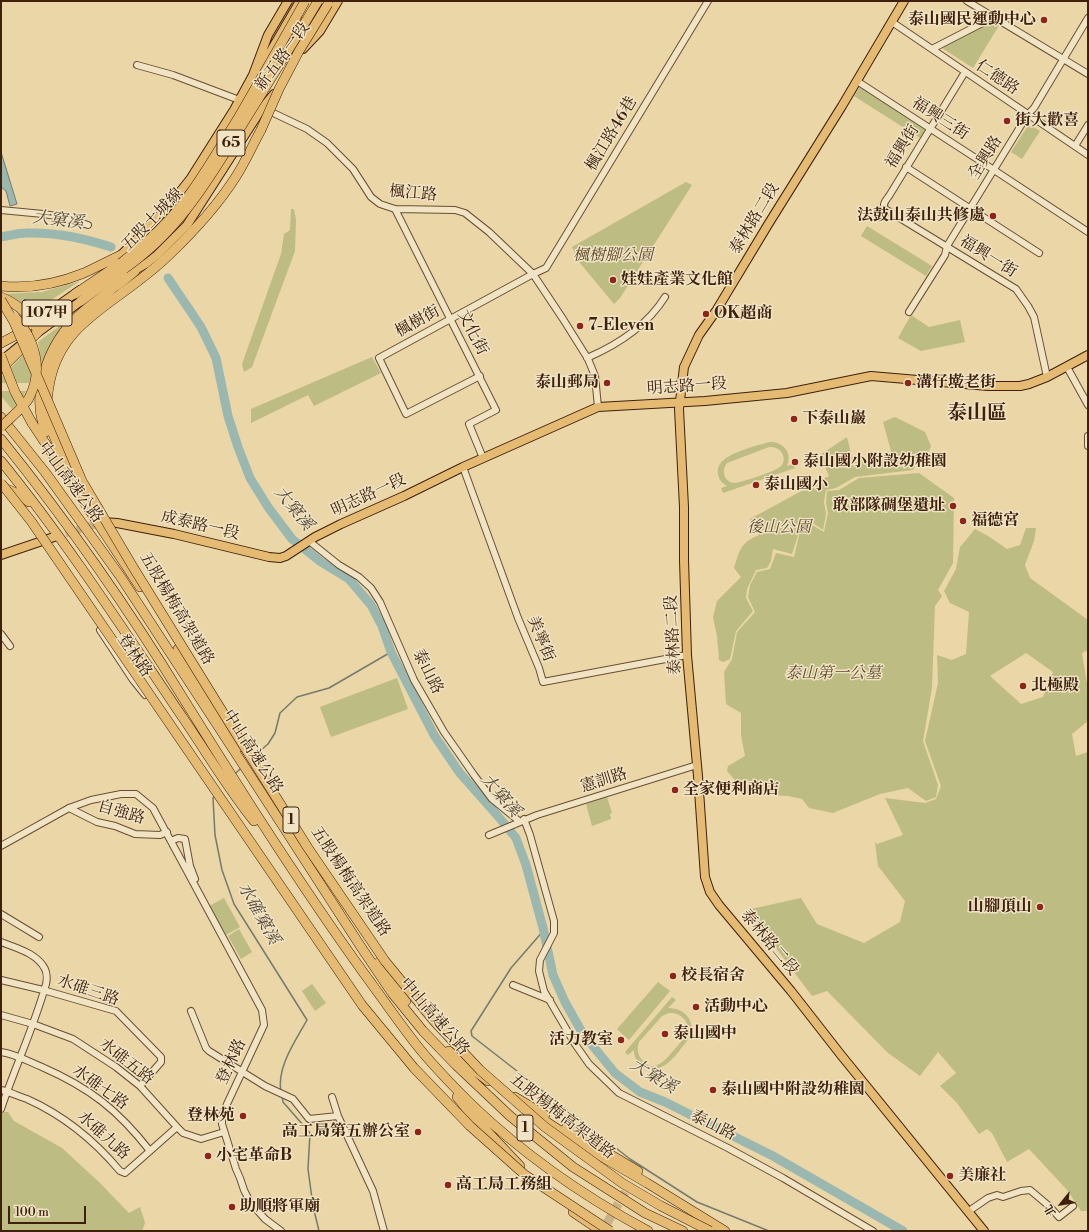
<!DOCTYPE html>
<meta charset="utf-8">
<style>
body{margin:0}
#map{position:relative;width:1089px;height:1232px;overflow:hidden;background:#ead6a6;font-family:"Libre Bodoni","Noto Serif TC",serif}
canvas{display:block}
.frame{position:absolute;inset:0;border:2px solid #3e200d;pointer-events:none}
.north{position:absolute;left:1041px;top:1184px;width:40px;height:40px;-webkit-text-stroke:3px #f1e4c5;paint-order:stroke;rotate:240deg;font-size:11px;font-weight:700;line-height:16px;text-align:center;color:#3e200d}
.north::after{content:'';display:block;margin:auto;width:14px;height:18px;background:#3e200d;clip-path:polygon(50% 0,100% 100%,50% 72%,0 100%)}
.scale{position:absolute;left:8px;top:1206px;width:78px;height:18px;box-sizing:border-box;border:2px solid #3e200d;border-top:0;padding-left:5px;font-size:12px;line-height:14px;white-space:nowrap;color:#3e200d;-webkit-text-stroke:3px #f1e4c5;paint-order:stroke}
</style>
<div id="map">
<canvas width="1089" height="1232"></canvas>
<div class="frame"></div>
<div class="north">北</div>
<div class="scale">100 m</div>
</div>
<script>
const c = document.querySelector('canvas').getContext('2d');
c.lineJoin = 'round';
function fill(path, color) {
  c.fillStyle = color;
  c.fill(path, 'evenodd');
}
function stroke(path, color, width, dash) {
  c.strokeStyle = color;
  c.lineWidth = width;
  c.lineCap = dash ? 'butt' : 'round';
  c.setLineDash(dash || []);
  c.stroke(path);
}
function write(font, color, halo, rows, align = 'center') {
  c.font = font + ' "Libre Bodoni","Noto Serif TC",serif';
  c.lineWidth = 3;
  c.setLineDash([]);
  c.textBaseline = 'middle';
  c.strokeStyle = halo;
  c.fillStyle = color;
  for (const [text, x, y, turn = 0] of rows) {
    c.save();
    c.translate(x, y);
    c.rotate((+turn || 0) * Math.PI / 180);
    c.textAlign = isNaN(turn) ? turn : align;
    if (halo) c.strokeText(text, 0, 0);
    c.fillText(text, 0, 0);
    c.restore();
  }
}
const green = new Path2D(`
 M993,21L1000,24L973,68L942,48Z
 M860,87L926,128L920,138L854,96Z
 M1029,124L1040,131L1022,159L1011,152Z
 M686,182L692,185L620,298L614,304L580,263L572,247Z
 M291,209H294L296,220L295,251L252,367L244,372L242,364L281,254L284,234L290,230Z
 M867,226L932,266L926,276L861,236Z
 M80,281L30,314L1,294L42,292Z
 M911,315L929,327L960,320L965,342L921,351L898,338Z
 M73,316L53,343L42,363L38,342Z
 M24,354L32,376L29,383H1V378Z
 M372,357L381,373L314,406L308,395L251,423V409Z
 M1,391H26L23,398L12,409L1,396Z
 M895,417L925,432L931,446L929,451L922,452L913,470L855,477L836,488L826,490L824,502L826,514L823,530L813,523L801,526L792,554L773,549L771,561L767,568L756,570L747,589L746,598L753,611L736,631L730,659L723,662L719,660L717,636L713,617L717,601L741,577L734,568C740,550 740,543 759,535L750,521V519L829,476L820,455L847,437L852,457C866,460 881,463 891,451L883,422Z
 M769,442C782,441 793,452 787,466L794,464L795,468L723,493L721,488L727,486C722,483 719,480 718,474C714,454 755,447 769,442ZM769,447C774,447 779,448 782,453C785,458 784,464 780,467C776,471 740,483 735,483C724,483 721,470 727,463Z
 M919,473L954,498L953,563L938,590L942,596L935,606L932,688L923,741L938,785L936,797L926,801L908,788L880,794L833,813L809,808L802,799L788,796L747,794L727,771L728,766L745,756L741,735V713L726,704L724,672L732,659L737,632L755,612L748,597L750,585L757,572L770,569L776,553L794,557L801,527L812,525L824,532L828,513L826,503L827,491L839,490L859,478Z
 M1026,528H1036L1034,541L1025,565L1030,578L1088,620V650L1082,653L1088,690V721L1072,734L1076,756L1088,752V1211H1081L1068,1191L1029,1149L1007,1162L992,1133L987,1129L979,1134L957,1103L940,1086L956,1073L938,1052L920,1076L888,1053L827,991L812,996L749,912L751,909L801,898L817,924L864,943L900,922L905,901L878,866L875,842L877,844L903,835L885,798L925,803L936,799L941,786L925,741L938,683L937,655L952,660L966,654L969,612L950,603L944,591L956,569L960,547L975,529L988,536L1007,549L1020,545ZM1026,653L1053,672L1043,697L1021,704L990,676Z
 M397,678L408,709L331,737L320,707Z
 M607,797L612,813L610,814L611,819L592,826L586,804Z
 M224,898L240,927L226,935L209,906Z
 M239,929L252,952L241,959L228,936Z
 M658,982L670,991L629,1040L617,1029Z
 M312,984L326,1003L315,1011L302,991Z
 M672,997L676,1000L668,1008C685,1008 696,1021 690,1037C679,1050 665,1076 644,1068C637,1064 634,1057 634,1050L628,1055L625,1052ZM669,1013C681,1012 692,1023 686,1035C683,1040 678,1045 674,1050C666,1059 654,1075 642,1060C637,1054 637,1048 639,1042L662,1016Z
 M1,1112H8L14,1121L62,1148L99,1182L129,1213L140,1207L145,1223L142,1231H1Z`);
const water = new Path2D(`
 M1,152L17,204L10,206L6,191L1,187Z`);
const stream = new Path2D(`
 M254,756L268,744L275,733L280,713L297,697L329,688L391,652
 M235,774L241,768
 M215,796L213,798L215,835L222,870L234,904L307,1020C296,1040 276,1068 281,1092
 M544,930L511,968L471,1031L472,1036L630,1159L697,1202L769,1231
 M282,1095L283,1102L310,1133L308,1169L313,1206L319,1231`);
const river = new Path2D(`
 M1,237C9,236 18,233 26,233C55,232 84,238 111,247
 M168,278L201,327L216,358L228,416L238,447L250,478L268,507L292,539L321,562L349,579L371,605L382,626L391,652L434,735L459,772L497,815L516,838L526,865L543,928L553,975L565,1002L583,1034L615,1073L640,1092L665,1102L773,1156L903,1231`);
const majorTunnel = new Path2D(`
 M54,537L103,522`);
const highwayTunnel = new Path2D(`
 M607,1223L627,1189`);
const minor = new Path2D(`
 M967,1L1088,74
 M892,22L1088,155
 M932,49L994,17
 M137,65L173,75L242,101
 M965,72L889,196C886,200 882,204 885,209L1016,289L1028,306L1034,317L1047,377
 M857,81L994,170L1088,232
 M267,110L307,129L327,143L353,169L371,197L380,204L395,209L455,210L465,213L489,232L533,274L563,319L588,359L595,376L598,407
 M1075,146L1088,125
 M906,167L1039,253
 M395,209L496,410L469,424L483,458
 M1,210L43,214L63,217L88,225
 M909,312L945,255L947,246L1028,114L1034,108L1088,18
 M587,358C617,345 647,326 665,297
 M1067,367L1088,405
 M480,376L406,414L379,358L533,274L546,268L708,1
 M1088,436V446
 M463,467L518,618L539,668L543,682L687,655
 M309,541L339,565L359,577L371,588L380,602L414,680L444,732L474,775L492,799L519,821
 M100,630L133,680L145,695
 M1,634L10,646
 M69,808L97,822L115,826L135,834L160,835L167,832
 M524,819L530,835L554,921V933L540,960L539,971L544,991L575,1044L589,1064L619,1093L728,1148L783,1178L873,1231
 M489,835L537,815L697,765
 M171,841L178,838L185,839L190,866L195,879
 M1,846L69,808L91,800L121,794H136L153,808L262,1010L264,1025L227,1104L222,1116V1124L236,1169L240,1178L244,1190L250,1202L265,1219L281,1231
 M1,914L39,937
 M1,942C16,948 37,953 45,969C47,973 47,980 46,984C34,1027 15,1067 1,1109
 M1,980L43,990L116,1011L161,1057V1062L140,1086
 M513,985L550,1000
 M191,1011L206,1048L209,1051L265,1086L293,1099L309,1119L338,1116
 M1,1015L33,1024L73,1039L116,1067L140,1086L177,1127L183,1133L201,1139L224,1132
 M1,1052C15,1054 28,1061 42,1067C90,1088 118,1110 150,1151
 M1,1090C10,1092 18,1096 27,1099C65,1116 94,1140 120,1171L125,1173L177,1127
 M332,1097L338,1116L373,1191L384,1231
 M969,1211L988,1198L997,1195L1003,1197L1021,1191L1030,1190L1049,1206L1059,1217L1073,1206`);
const major = new Path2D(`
 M904,1L842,106L769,223L716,311L699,335L684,367L679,409L684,507V560L687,655L698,776L705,877L710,892L719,905L791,991L841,1055L984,1231
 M303,49L320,31L338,1
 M255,73L262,66L300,1
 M118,258L144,232L172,202L191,178L234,110L253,75L268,35L288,1
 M130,273L147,263L157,255L187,225L262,108L274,94
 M19,333L80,290
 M33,336L85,298
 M1,361L22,344
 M103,522L117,523L174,534L269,557L280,558L286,556L315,537L341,524L404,496L463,467L598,407L705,401L787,393L871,376L988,386H1020L1029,384L1047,377L1088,355
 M1,555L54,537`);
const highway = new Path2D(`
 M286,41L301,22
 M239,100L252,91L255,86
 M1,286C29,289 57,284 84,273C97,267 110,260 123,254
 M75,294L121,263
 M1,297C18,304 31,316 38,332L1,369
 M81,301L124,269
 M1,343L20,333
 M1,417L45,472L120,576L246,769L361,947L392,993L423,1031L456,1065L510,1116L573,1167L645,1213L683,1231
 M32,423L140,587
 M46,432C30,396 47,349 73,321C85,308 100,299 113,288C121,283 128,277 135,271
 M1,439C67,521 128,608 183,698C241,791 299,883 363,972C380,995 397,1020 415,1043C432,1065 452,1085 471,1104C523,1154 585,1197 648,1231
 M1,461C67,542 125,632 183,718C207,753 228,789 254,821
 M68,468C60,450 50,431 47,411C46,401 48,391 50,381C59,339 85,320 118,296C136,283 154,270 170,254C194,231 217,206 235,178C245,163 252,146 261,130
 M2,487L14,492L29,502
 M178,649L239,747
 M379,962L406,1001
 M449,1051L488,1081
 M457,1097L469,1112L520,1166
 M515,1097L545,1115
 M536,1115L582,1145L647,1183L725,1231
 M566,1128L638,1171
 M573,1212L601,1231`);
const highwayBridge = new Path2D(`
 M261,130L279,89L299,51L328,4
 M121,263C144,245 167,225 184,202C204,176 220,147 237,120C260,80 283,41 305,1
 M124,269C180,230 209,179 244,122C269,82 294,41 318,1
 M1,300L14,322L82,481L133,567L235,732L308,848L385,961L434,1021L480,1070L545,1127L622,1183L661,1206L710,1231
 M1,356L15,392L32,423
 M1,427C9,419 24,407 29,398C44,369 35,339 15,317
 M1,483L31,521L362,1005L414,1068L470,1126L525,1175L610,1231`);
const markers = [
 [1044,20,4,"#8f2418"],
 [1007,121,4,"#8f2418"],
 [993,216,4,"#8f2418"],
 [613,280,4,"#8f2418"],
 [706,314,4,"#8f2418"],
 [580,326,4,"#8f2418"],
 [607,383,4,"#8f2418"],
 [908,383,4,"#8f2418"],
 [794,419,4,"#8f2418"],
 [795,462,4,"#8f2418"],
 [756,485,4,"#8f2418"],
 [953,506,4,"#8f2418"],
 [963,521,4,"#8f2418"],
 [1023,686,4,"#8f2418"],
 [675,790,4,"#8f2418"],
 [1040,907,4,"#8f2418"],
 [673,976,4,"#8f2418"],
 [696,1007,4,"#8f2418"],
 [665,1034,4,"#8f2418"],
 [621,1040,4,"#8f2418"],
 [713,1090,4,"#8f2418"],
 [243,1116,4,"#8f2418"],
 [418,1132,4,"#8f2418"],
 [208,1156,4,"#8f2418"],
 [950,1176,4,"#8f2418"],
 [448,1185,4,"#8f2418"],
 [232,1207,4,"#8f2418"]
];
const shields = [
 [231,143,28],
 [47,313,50],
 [291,820,16],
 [525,1128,16]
];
const shieldNames = [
 ["65",231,143],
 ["107甲",47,313],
 ["1",291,820],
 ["1",525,1128]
];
const poiNames = [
 ["泰山國民運動中心",1036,20,"right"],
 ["街大歡喜",1015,121],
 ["法鼓山泰山共修處",985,216,"right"],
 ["娃娃產業文化館",621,280],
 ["OK超商",714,314],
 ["7-Eleven",588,326],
 ["泰山郵局",599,383,"right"],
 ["溝仔墘老街",916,383],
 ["下泰山巖",802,419],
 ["泰山國小附設幼稚園",803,462],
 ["泰山國小",764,485],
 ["敢部隊碉堡遺址",945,506,"right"],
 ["福德宮",971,521],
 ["北極殿",1031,686],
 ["全家便利商店",683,790],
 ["山腳頂山",1032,907,"right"],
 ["校長宿舍",681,976],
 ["活動中心",704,1007],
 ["泰山國中",673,1034],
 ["活力教室",613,1040,"right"],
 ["泰山國中附設幼稚園",721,1090],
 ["登林苑",235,1116,"right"],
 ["高工局第五辦公室",410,1132,"right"],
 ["小宅革命B",216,1156],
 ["美廉社",958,1176],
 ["高工局工務組",456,1185],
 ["助順將軍廟",240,1207]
];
const streetNames = [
 ["新五路一段",283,57,-54],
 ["仁德路",997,78,34],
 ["福興三街",940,119,33],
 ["楓江路46巷",612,134,-59],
 ["福興街",903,147,-58],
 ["全興路",986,158,-58],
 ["楓江路",413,194,5],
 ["泰林路二段",755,219,-59],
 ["五股土城線",153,220,-46],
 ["福興一街",988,257,32],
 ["楓樹街",418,322,-29],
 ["文化街",472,333,63],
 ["明志路一段",687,387,-4],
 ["中山高速公路",70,483,53],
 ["明志路一段",369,496,-25],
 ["成泰路一段",200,526,13],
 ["五股楊梅高架道路",176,609,59],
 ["泰林路二段",674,635,-93],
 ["美寧街",540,639,68],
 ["登林路",134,656,56],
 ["泰山路",427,672,63],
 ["中山高速公路",252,752,57],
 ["憲訓路",604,781,-17],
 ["自強路",121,813,16],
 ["五股楊梅高架道路",350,882,56],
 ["泰林路二段",769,943,50],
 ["水碓三路",88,991,19],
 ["中山高速公路",434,1017,49],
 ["水碓五路",126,1062,38],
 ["登林路",232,1062,-65],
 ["水碓七路",100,1088,36],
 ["五股楊梅高架道路",562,1117,38],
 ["泰山路",713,1126,26],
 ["水碓九路",103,1136,42]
];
const parkNames = [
 ["楓樹腳公園",613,256],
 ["後山公園",779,528],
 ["泰山第一公墓",833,674]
];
const waterNames = [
 ["大窠溪",58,221,7],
 ["大窠溪",293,509,51],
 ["大窠溪",500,796,49],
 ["水確窠溪",258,914,61],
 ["大窠溪",653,1077,31]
];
const districtNames = [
 ["泰山區",977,414]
];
fill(green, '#bdbc82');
fill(water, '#9ab7b0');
stroke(water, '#757b6f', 1);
stroke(stream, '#757b6f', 1.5);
stroke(river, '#9ab7b0', 9);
stroke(majorTunnel, '#c8b287', 8, [8, 4]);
stroke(highwayTunnel, '#c8b287', 9, [9, 4.5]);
stroke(minor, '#694e33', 8);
stroke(major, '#3e200d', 10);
stroke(highway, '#3e200d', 10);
stroke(minor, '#f1e4c5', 6);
stroke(major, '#e5bb73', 8);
stroke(highway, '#e5bb73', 9);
stroke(highwayBridge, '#3e200d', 10, []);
stroke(highwayBridge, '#e5bb73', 9);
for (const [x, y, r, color] of markers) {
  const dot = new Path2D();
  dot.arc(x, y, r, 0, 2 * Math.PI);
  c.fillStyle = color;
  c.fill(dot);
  stroke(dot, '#f1e4c5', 1.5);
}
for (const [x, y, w] of shields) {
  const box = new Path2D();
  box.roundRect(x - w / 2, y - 13, w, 26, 3);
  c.fillStyle = '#f1e4c5';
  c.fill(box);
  stroke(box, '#3e200d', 1);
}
write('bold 15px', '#3e200d', null, shieldNames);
write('bold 16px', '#3e200d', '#f1e4c5', poiNames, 'left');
write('16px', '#3e200d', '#f1e4c5', streetNames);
write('italic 16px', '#5e472a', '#f1e4c5', parkNames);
write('italic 17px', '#554636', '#f1e4c5', waterNames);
write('bold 20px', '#3e200d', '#f1e4c5', districtNames);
</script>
